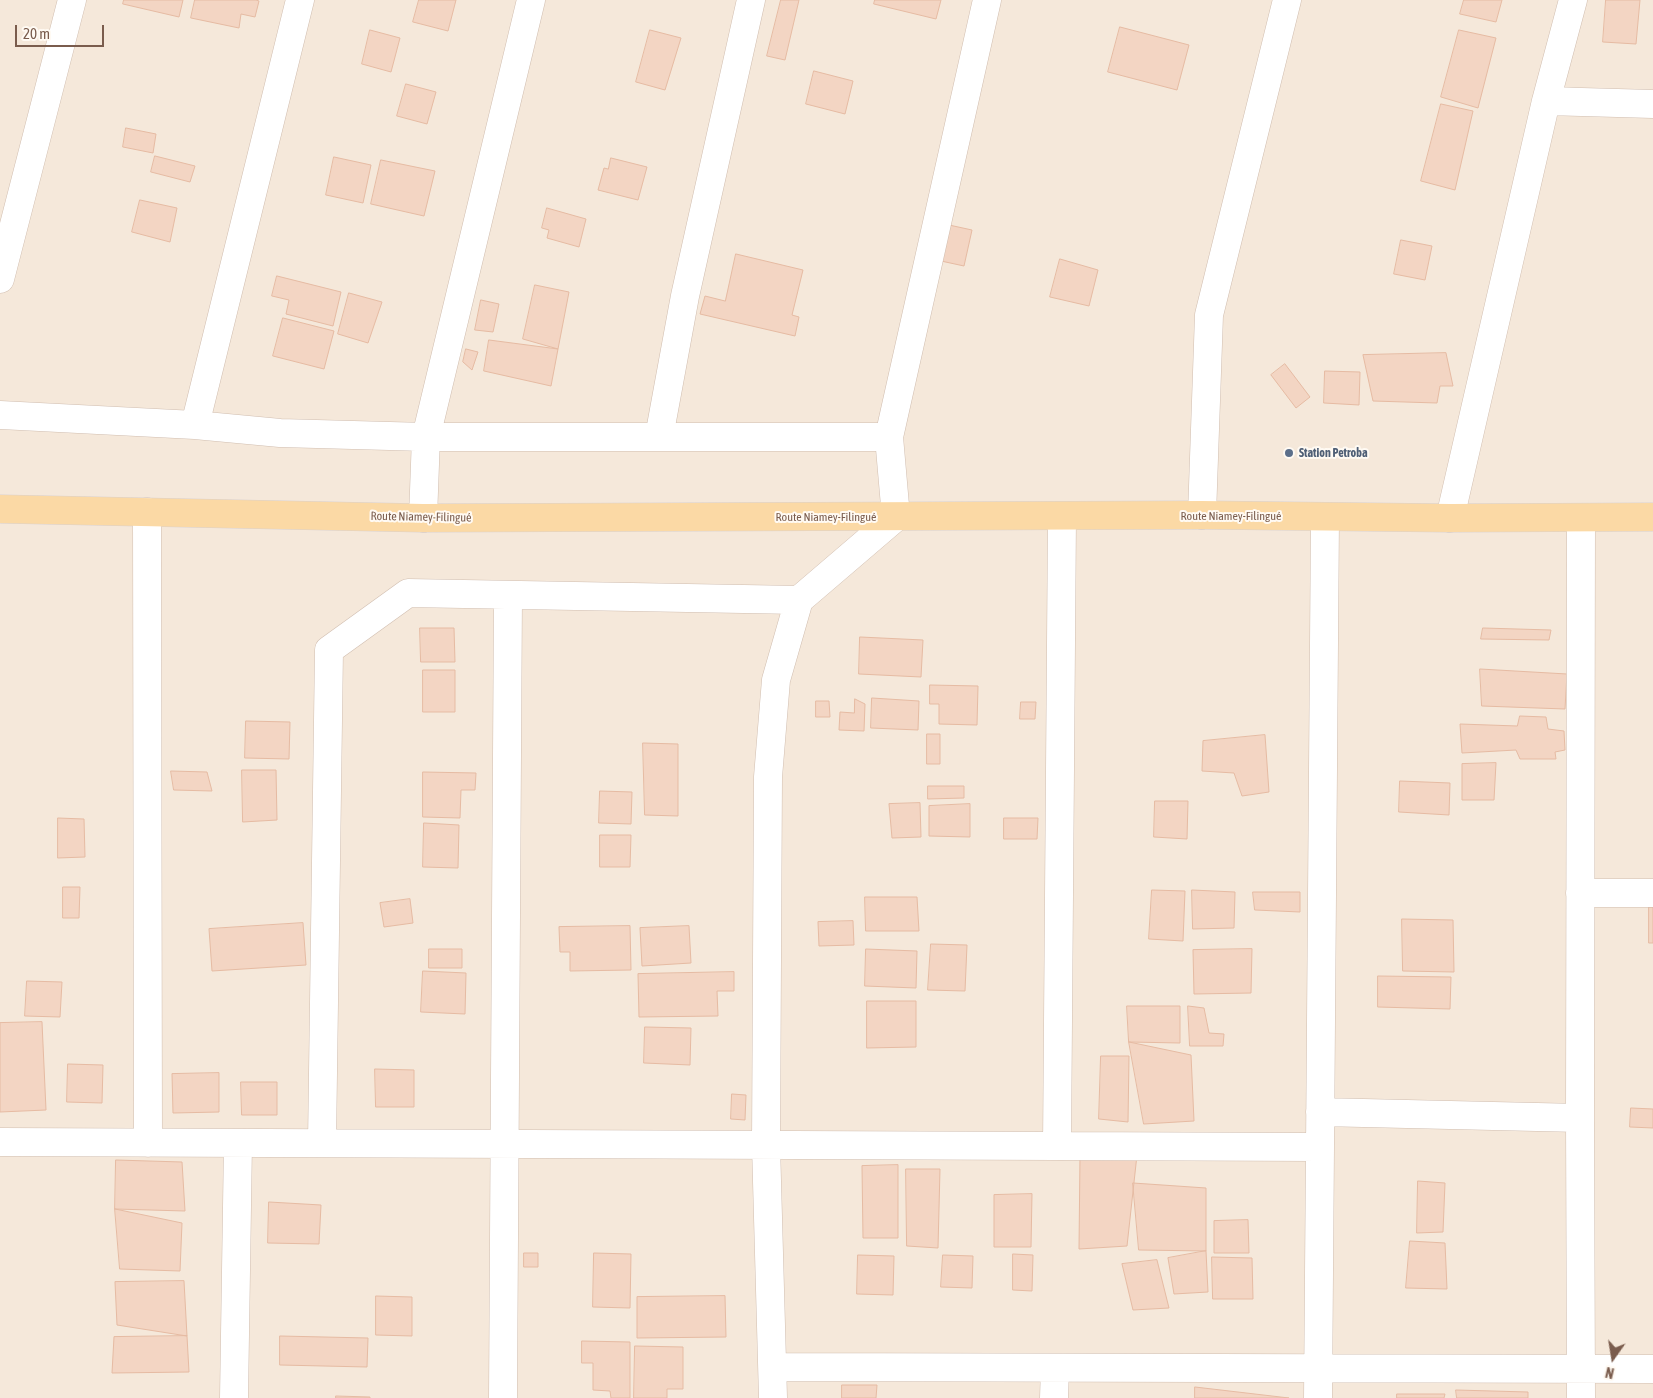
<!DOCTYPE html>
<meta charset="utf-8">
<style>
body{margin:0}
#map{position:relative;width:1653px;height:1398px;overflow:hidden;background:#fdf6ec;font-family:"Asap Condensed",sans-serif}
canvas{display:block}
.north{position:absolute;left:1588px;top:1333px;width:50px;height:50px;-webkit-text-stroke:4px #fffaf3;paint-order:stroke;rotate:193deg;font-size:14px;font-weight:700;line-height:20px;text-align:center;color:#7a5c4d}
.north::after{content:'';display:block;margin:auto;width:18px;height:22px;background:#7a5c4d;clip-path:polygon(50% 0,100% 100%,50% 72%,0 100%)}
.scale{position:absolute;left:15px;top:25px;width:89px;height:22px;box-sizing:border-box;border:2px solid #7a5c4d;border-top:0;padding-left:6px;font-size:15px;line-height:18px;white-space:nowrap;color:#7a5c4d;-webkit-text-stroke:4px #fffaf3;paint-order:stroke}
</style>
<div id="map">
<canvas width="1653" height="1398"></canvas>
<div class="north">N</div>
<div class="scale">20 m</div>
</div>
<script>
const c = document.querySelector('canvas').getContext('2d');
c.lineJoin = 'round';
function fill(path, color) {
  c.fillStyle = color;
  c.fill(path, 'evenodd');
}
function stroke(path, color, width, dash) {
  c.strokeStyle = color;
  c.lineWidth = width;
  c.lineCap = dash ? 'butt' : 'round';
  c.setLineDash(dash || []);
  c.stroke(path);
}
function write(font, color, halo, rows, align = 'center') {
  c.font = font + ' "Asap Condensed",sans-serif';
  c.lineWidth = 4;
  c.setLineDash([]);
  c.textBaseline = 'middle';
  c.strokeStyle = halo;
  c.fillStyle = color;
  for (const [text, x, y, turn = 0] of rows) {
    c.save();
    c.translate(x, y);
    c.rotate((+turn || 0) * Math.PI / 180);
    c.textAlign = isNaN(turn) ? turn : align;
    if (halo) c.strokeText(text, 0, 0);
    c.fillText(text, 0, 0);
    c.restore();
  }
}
const residential = new Path2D(`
 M0,0H1653V1398H0Z`);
const building = new Path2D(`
 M124,0H183L179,17L123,4Z
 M195,0H256L259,1L255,17L241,14L239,28L191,18Z
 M419,0H456L448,31L413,22Z
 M781,0H799L785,60L767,56Z
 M875,0H941L936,19L874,4Z
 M1464,0H1502L1496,22L1460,14Z
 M1606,0H1640L1636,44L1603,42Z
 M1120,27L1189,45L1177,90L1108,72Z
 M370,30L400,38L391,72L362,64Z
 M650,30L681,38L665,90L636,82Z
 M1459,30L1496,38L1478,108L1441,97Z
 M814,71L853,81L845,114L806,104Z
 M406,84L436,92L427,124L397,116Z
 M1441,104L1473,111L1455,190L1421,181Z
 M126,128L156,134L153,153L123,147Z
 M155,156L195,166L190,182L151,172Z
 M334,157L371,165L363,203L326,195Z
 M611,158L647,167L638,200L598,190L604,168L608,169Z
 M381,160L435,171L424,216L371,204Z
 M140,200L177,208L170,242L132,232Z
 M547,208L586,219L579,247L547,238L549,230L542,228Z
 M949,225L972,230L964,266L941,261Z
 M1401,240L1432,246L1425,280L1394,274Z
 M736,254L803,270L792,315L799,317L795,336L700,314L705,296L725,301Z
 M1060,259L1098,270L1089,306L1050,297Z
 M277,276L341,292L333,326L286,314L289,300L272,296Z
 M535,285L569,292L558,349L523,339Z
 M349,293L382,302L368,343L338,334Z
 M481,300L499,304L493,332L475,330Z
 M283,318L334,331L324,369L273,356Z
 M489,340L558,349L551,386L484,371Z
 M466,349L478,352L472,370L463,362Z
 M1446,353L1453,386H1440L1437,403L1373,401L1363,355Z
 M1285,364L1310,397L1296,408L1271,375Z
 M1325,371L1360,372L1359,405L1324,403Z
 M420,628H454L455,662H421Z
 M1483,628L1551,630L1549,640L1481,639Z
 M860,637L923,640L921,677L859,674Z
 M1480,669L1567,674L1565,709L1482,706Z
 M423,670H455V712H423Z
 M930,685L978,686L977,725L939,724V704H930Z
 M872,698L919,701L918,730L871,728Z
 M855,699L865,704L864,731L839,730L840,712L854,713Z
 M816,701H829L830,717H816Z
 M1021,702H1036L1035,719H1020Z
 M1520,716L1546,717L1548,729L1564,731L1565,750L1555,752L1556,759H1520L1516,750L1462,753L1460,724L1517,726Z
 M246,721L290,722L289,759L245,758Z
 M927,734H940V764H927Z
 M1265,735L1269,792L1242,796L1234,773L1202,771L1203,741Z
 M643,743L678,744V816L645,815Z
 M1496,763L1494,800H1462V764Z
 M242,770H276L277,820L243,822Z
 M171,771L207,772L212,791L174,790Z
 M423,772L476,773L475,790H461L460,818L423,817Z
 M1400,781L1450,783L1449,815L1399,812Z
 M928,786H964V798L928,799Z
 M600,791L632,792L631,824L599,823Z
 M1155,801H1188L1187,839L1154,837Z
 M920,803L921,837L892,838L889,804Z
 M970,804V837L929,836V806Z
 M58,818L84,819L85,857L58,858Z
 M1004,818H1038L1037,839H1004Z
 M424,823L459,825L458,868L423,867Z
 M600,835H631L630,867H600Z
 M63,887H80L79,918H63Z
 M1152,890L1185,891L1183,941L1149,939Z
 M1192,890L1235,892L1234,928L1193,929Z
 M1253,892H1300V912L1255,910Z
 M865,897H917L919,931H866Z
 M410,899L413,923L384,927L380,903Z
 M1649,907H1653V943H1649Z
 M1402,919L1453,920L1454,972L1403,971Z
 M853,921L854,945L819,946L818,922Z
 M303,923L306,965L212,971L209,929Z
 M630,926L631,970L570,971V952H560L559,927Z
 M689,926L691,963L642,966L640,928Z
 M931,944L967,945L965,991L928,990Z
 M429,949H462V968H429Z
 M866,949L917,951L916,988L865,986Z
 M1252,949L1251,993L1194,994L1193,950Z
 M423,971L466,973L465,1014L421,1012Z
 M734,972V991H717L718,1016L639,1017L638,974Z
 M1378,976L1451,977L1450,1009L1378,1007Z
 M27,981L62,982L60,1017L25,1016Z
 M867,1001H916V1047L867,1048Z
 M1127,1006H1180V1043L1129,1042Z
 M1188,1006L1204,1008L1209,1033L1224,1034L1223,1046H1190Z
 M42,1022L46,1110L0,1112V1023Z
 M645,1027L691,1028L690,1065L644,1063Z
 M1129,1042L1191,1055L1194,1121L1144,1124Z
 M1101,1056H1129L1128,1122L1099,1119Z
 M68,1064L103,1065L102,1103L67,1102Z
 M375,1069L414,1070V1107H376Z
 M219,1073V1112L173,1113L172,1074Z
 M241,1082H277V1115H242Z
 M732,1094L746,1095L745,1120L731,1119Z
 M1631,1108L1653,1109V1128L1630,1127Z
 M1137,1155L1127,1246L1079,1249L1080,1156Z
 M116,1160L182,1162L185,1211L115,1209Z
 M898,1165V1238H863L862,1166Z
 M906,1169H940L938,1248L907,1246Z
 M1418,1181L1445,1183L1443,1232L1417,1233Z
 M1133,1183L1206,1188V1251L1139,1250Z
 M1032,1194L1031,1247H994V1195Z
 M269,1202L321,1205L319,1244L268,1243Z
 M115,1209L182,1223L180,1271L120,1269Z
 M1248,1220L1249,1253H1214V1221Z
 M1410,1241L1445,1243L1447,1289L1406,1288Z
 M1206,1251L1208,1292L1174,1294L1168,1258Z
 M524,1253H538V1267H524Z
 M594,1253L631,1254L630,1308L593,1307Z
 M1013,1254L1033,1255L1032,1291L1013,1290Z
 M858,1255L894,1256L893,1295L857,1294Z
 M943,1255L973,1256L972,1288L941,1287Z
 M1212,1257L1252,1258L1253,1299H1213Z
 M1157,1260L1169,1308L1133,1310L1122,1264Z
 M184,1281L187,1336L117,1325L115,1282Z
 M376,1296L412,1297V1336L376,1335Z
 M725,1296L726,1337L637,1338V1297Z
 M187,1336L189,1372L112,1373L114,1337Z
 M280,1336L368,1338L367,1367L280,1365Z
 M582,1341L630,1342V1398H611L610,1391L593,1390V1363H582Z
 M635,1346L683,1347V1389H667V1398H634Z
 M842,1385H877L876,1398H842Z
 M1195,1387L1289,1398H1195Z
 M1456,1390L1528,1392V1398H1457Z
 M1397,1394H1445L1444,1398H1397Z
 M336,1396L370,1397V1398H336Z`);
const minor = new Path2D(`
 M1546,101L1653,104
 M0,279L72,0
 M0,415L195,425L280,433L426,437H889
 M195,425L300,0
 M659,437L685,296L751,0
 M147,512L148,1143
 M1202,515L1209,315L1287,0
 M423,518L426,437L531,0
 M1450,518L1546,101L1573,0
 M1580,893H1653
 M1320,1112L1580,1118
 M0,1142L1320,1147
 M322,1143L329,650L408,593L799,600
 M1057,1146L1062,517
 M773,1367L1653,1369
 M234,1398L238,1143
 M503,1398L508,595
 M773,1398L766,1145L768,777L776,680L799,600L896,517L889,437L987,0
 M1054,1398L1055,1368
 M1318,1398L1325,517
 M1581,1398L1580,1118L1581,518`);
const major = new Path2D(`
 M0,509L423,518L1202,515L1450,518L1653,517`);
const markers = [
 [1289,453,5,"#5c6f8a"]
];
const serviceNames = [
 ["Station Petroba",1299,453]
];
const streetNames = [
 ["Route Niamey-Filingué",1231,516],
 ["Route Niamey-Filingué",421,517,1],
 ["Route Niamey-Filingué",826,517]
];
fill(residential, '#f5e8da');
fill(building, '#f3d5c3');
stroke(building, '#e6bba3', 1);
stroke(minor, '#d1beb0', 29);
stroke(major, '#dad1cd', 29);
stroke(minor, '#fff', 28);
stroke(major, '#fbd9a5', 28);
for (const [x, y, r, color] of markers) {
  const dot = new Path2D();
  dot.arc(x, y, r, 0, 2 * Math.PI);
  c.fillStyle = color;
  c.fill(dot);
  stroke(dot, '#fffaf3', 2);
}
write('bold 12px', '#4e5e75', '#fffaf3', serviceNames, 'left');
write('12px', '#7a5c4d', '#fffaf3', streetNames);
</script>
